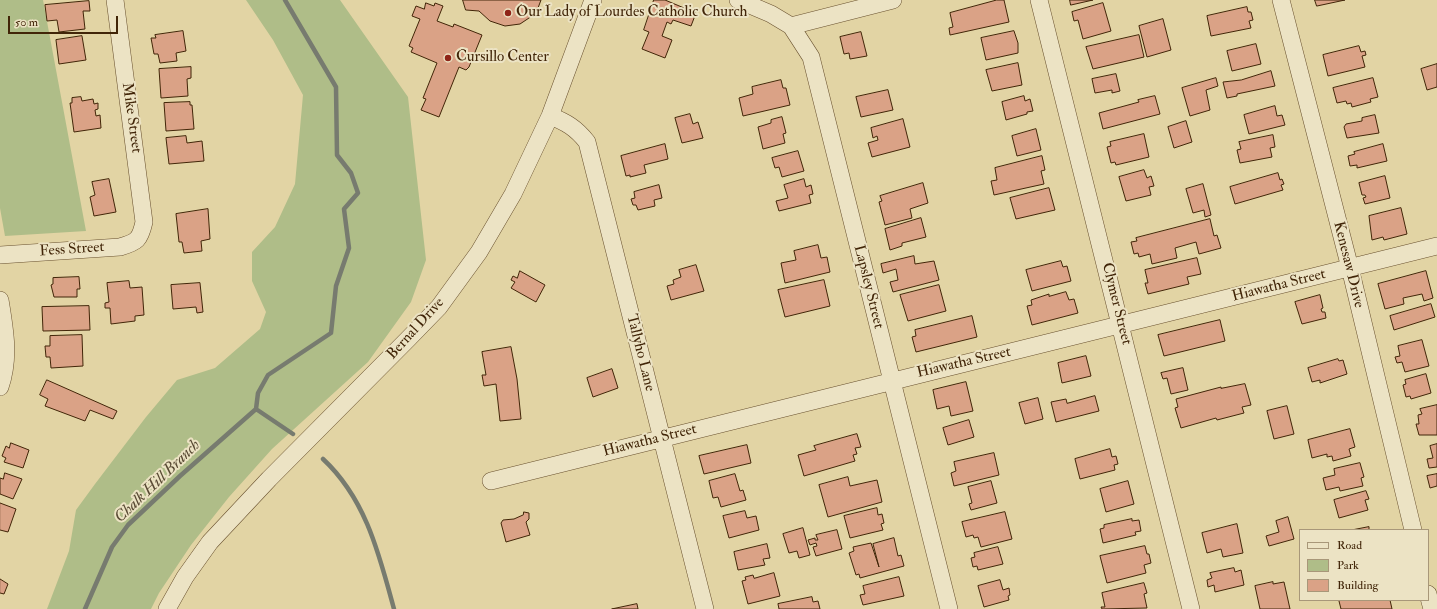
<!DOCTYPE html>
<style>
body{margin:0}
#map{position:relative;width:1437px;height:609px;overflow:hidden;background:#e2d4a4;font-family:"IM FELL Double Pica",serif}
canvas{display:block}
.legend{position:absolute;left:1299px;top:529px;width:130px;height:72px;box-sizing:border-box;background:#ece3c4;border:1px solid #a89779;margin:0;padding:5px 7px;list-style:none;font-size:12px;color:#412508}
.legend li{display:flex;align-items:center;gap:8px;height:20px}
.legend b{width:20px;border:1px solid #a89779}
.scale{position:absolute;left:8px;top:16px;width:110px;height:18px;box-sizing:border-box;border:2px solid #412508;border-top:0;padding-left:5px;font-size:12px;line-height:14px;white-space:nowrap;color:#412508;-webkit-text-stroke:3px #ece3c4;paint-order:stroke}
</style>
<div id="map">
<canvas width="1437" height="609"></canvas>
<ul class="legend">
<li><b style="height:5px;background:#ece3c4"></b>Road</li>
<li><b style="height:11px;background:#afbd88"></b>Park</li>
<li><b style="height:11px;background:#daa286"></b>Building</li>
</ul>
<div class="scale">50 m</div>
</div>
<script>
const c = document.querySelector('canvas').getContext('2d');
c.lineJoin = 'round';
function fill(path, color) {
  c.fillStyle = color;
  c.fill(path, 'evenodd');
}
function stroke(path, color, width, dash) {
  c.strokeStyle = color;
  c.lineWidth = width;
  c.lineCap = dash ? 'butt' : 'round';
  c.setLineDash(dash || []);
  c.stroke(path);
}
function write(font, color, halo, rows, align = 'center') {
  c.font = font + ' "IM FELL Double Pica",serif';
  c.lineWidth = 4;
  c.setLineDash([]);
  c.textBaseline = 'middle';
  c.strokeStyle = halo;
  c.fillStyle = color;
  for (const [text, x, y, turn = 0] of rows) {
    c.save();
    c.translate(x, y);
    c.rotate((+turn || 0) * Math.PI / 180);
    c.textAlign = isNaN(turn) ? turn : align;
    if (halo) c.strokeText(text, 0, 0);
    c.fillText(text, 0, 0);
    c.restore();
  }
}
const green = new Path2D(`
 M0,0H43L86,231L5,236L0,208Z
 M246,0H340L408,97L426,260L411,302L368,362L272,449L229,497L191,545L159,593L151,609H47L69,551L76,510L95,484L146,417L177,380L215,368L260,329L266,312L252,281V252L275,227L295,184L303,95L273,40Z`);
const stream = new Path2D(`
 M285,0L336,87L337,155L351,173L358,193L344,209L349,248L336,286L331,333L268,375L258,393L256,409L293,434
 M323,459C366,499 379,554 394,609
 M85,609L112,547L128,525L180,476L256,409`);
const building = new Path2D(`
 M463,0H541L538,8L532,16L520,24L505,26L490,21L479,11L466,10Z
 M654,0H665L696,13L691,26L673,20L671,24L667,22L662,36L672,40L665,58L642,49L649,32L644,30Z
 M997,0H1004L1009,22L950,35L949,28L953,27L950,13Z
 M1070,0H1093L1071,5Z
 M1315,0H1345L1317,6Z
 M89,1L90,11H83L85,29L59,32L57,20L47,21L45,5Z
 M426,3L434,6L435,3L443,6L437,21L453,27L454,24L482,35L469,67L466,70L459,67L439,117L421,110L426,99L423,98L437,63L411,52L413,48L409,46L420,19L412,16L416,6L424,9Z
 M1103,3L1111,31L1083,39L1078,20L1074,21L1072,12Z
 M1247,7L1248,12H1251L1253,20L1249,21L1251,28L1211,36L1207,16Z
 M1163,19L1171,50L1147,57L1139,26Z
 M183,31L186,51L176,53L177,61L160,63L158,54H154L151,38H156L155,35Z
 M1014,31L1018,43V53L986,60L981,38Z
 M861,32L867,56L850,59L849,53L844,54L840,37Z
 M1139,35L1144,57L1093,69L1086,47Z
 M82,36L86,60L59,64L56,40Z
 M1256,44L1261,64L1232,71L1227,51Z
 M1359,46L1361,52L1365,51L1366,55L1362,56L1365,67L1328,76L1323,55Z
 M1018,63L1022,85L992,91L986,70Z
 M1437,64V87L1427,90L1421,69Z
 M191,67V78L187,79L188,96L161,98L159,69Z
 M1271,71L1275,86L1237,94V96L1227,98L1223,82L1241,80Z
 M1116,74L1120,91L1112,93V90L1095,93L1092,79Z
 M1216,78L1218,86L1206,90L1210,110L1190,116L1182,88Z
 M1373,78L1378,97L1370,99L1371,102L1352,107L1351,103L1347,104L1346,101L1337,103L1333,88Z
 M781,80L783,88H786L790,105L743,116L739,98L753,94L752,87Z
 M888,90L893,110L861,117L856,97Z
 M1024,96L1025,101L1030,99L1033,111L1027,112V114L1006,120L1002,102Z
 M1155,96L1160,114L1103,129L1099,113L1139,102L1138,100Z
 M81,97L82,101L93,99L94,104L98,103V109L95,110L96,116L100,115L101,128L74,132L70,103H72V98Z
 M190,102V105H192L194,129L166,131L164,103Z
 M1275,106L1277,116L1282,115L1285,125L1249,134L1244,115Z
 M690,114L693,124L698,122L703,138L682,143L675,118Z
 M1375,115L1379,133L1347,138L1344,127L1346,124L1362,121V118Z
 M782,117L786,133L783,134L785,143L763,149L758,127L771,123V120Z
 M903,119L910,147L872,157L868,143L878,140L877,136L873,138L871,128Z
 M1186,121L1192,142L1174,148L1168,127Z
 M1036,129L1041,150L1017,156L1012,136Z
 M1144,134L1149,157L1116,165L1115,162L1111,163L1107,147L1111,146L1110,142Z
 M1273,135L1275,147L1270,148L1272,157L1240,163L1237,150L1241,149L1239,142Z
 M186,136L187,143L202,141L204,161L169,164L166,138Z
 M665,144L668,159L644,165L646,173L630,177V175L626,176L621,156Z
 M1383,144L1387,161L1357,168V165L1350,166L1348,156L1355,154L1354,152Z
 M798,151L804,171L782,177L779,167L775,168L772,158Z
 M1042,156L1045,170L1041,171L1044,184L994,195L991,181L997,180L995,168Z
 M1144,170L1147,178L1151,176L1154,186L1149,187L1151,195L1126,201L1119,177Z
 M1278,173L1280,180L1282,179L1284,184L1281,185L1283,190L1235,204L1230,187Z
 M1385,176L1390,198L1365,204L1363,198L1366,197L1365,195H1362L1359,183Z
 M109,179L116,212L94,216L90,197L95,195L92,182Z
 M804,179L806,187L811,185L813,194L809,195L811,203L779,211L776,201L788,198L784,185Z
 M923,183L928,203L910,209L912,218L885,225L879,202L882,201L880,196Z
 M1203,184L1211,215L1205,217L1204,210L1193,213L1186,189Z
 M659,185L662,198L654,200L655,206L638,210L636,205H633L631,199L635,198L634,192Z
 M1049,188L1055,210L1016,219L1010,198Z
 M1401,208L1407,234L1384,240L1383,237L1372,240L1369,216Z
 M208,209L210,239L201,241L202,251L184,253L182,242H179L176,214Z
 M921,218L926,237L902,243V246L890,250L885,229Z
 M1210,219L1214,236L1217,235L1221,248L1199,254L1196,242L1175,248L1177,258L1152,264L1150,254L1139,257L1138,253L1134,254L1131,242L1137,241L1136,238Z
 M818,245L821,258L827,257L830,272L785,283L781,263L796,260L794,251Z
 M914,256L915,264L934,261L939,280L893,292L890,282L898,280L896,269L883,273L881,264Z
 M1197,258L1201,274L1187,277L1189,284L1148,294L1145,283H1148L1145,270Z
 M1061,261L1063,267L1067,266L1071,281L1032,291L1026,270Z
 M696,265L704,291L671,300L667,286L674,284L673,280L681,277L679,270Z
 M520,271L545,285L536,302L511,288L515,282L511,280L513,276L517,278Z
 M1426,271L1433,298L1424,301L1422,294L1403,298L1404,304L1385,309L1378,284Z
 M79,277L80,289H77V297H54L51,285L53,284V278Z
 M824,280L830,306L785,317L778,290Z
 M129,281L130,288L142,287L144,315L135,316V321L111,324L110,308H105V303L109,302L107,283Z
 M200,283L203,312L197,313L196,307L173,309L171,285Z
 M939,285L946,311L908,321L900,295Z
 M1066,292L1069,300L1074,299L1078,313L1032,325L1027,306L1032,305L1031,300L1049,294V296Z
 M1320,295L1323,308L1321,309L1322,312H1325L1326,318L1302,324L1295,302Z
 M1431,304L1435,317L1394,330L1390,316Z
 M89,306L90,330L43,331L42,307Z
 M972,316L977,337L916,352L912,337L916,336L915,330Z
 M1220,320L1225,341L1164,356L1158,335Z
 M82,335L83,366L51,368L50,357H46L45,346H50V336Z
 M1422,340L1429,366L1405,372L1402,362L1397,363L1395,357L1400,356L1398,346Z
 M511,347L517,379L521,419L500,421L496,384L484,386L482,375H486L482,352Z
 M1086,356L1091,376L1062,383L1058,363Z
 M1338,359L1339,361L1343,360L1347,374L1320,383V380L1312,382L1308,368Z
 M1183,368L1188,390L1171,394L1167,378L1163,379L1161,373Z
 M612,369L618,388L593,397L587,378Z
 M1426,374L1431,393L1411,399L1410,396L1406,397L1403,385L1406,384L1405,380Z
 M47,380L117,411L113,419L90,410L85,421L45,406L48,399L40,395Z
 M966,382L973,411L951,416L949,406L937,409L933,390Z
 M1245,384L1251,405L1242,407L1244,413L1217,420L1216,418L1181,428L1175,408L1178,407L1176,399L1221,387V388Z
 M1095,396L1099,411L1056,422L1051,402L1066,399L1067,403Z
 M1038,398L1043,419L1025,424L1019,403Z
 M1437,405V435H1419L1416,424H1419L1418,415L1422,414L1420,409Z
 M1287,406L1294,434L1274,439L1267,411Z
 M969,420L974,437L948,445L943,428Z
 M1350,429L1355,447L1349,449L1351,456L1333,461L1332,456L1327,457V454L1312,458L1308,440Z
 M857,434L861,447L855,448L857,454L853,455L855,461L804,476L798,455L816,450L814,446Z
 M11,443L29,450L23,468L4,462L6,458L2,456L6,446L9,448Z
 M1437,444V467L1429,468L1427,459L1433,458L1430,446Z
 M747,445L751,463L704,474L699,456Z
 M1110,449L1112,457L1116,456L1118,464L1114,465L1115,470L1080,479L1075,459Z
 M994,453L999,475L954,486L951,473L956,471L954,462Z
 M1360,463L1364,477L1361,478L1363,486L1340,491L1339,487L1326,490L1323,478L1335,475L1334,469Z
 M5,473L22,479L13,499L0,494V478L3,479Z
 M735,474L740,491L743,490L746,500L721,507L718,497L713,498L709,481Z
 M1437,474V486L1430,488L1427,476Z
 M848,477L850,486L877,480L882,502L828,517L819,485Z
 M991,481L997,503L971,510L969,504L972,503L968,487Z
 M1128,481L1134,504L1106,512L1100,489Z
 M1366,491L1369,499L1365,500L1368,510L1339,518L1334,500Z
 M0,503L16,509L8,532L0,530Z
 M877,508L878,515L882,514L884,523L881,524L883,530L850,538L844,516Z
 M745,511L747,518L756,516L759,530L729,538L723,516Z
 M524,512L529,513V519L526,522L530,535L506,542L501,523L503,520L514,519L523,515Z
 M1005,512L1012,539L981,547L978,537L974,538L973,535L966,537L962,522Z
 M1288,517L1294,539L1269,546L1266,536L1279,532L1276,521Z
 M1132,519V521L1139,520L1141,531L1135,532L1136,535L1103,543L1100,529L1104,528V525Z
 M1237,524L1243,553L1223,557L1221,549L1207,553L1202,533Z
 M1369,527V530H1352Z
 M803,528L810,555L799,558L797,551L789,553L783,534Z
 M837,530L842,549L816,556L813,547L817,546L816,543L810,545L808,540L815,538V540H818L816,535Z
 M894,538L898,556L901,555L904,566L860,578L859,574L856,575L849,553L854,551L853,547L871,543L879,567L873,544Z
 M767,544L770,558L763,559L765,565L738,570L734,552Z
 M1145,546L1147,554H1149L1151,563L1144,565L1146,573L1107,583L1100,556Z
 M998,547L1003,564L978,570L977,566L973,567L971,558L975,557L974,553Z
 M1234,568L1235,572L1241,570L1244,585L1215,592L1214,585L1208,587L1207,580L1212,578L1210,573Z
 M774,573L780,596L748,604L742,581L746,580L745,577L753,575L754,578Z
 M899,577L904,596L863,605L860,595L865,594L863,586Z
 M0,579L8,584L4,594L0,593Z
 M1000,580L1003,590L1009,588L1010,595L1008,596L1009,600L984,607L978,586Z
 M1273,582V584L1284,582L1290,609H1260L1255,586Z
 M1144,583L1147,593L1144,594L1147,608L1102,609L1101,607H1105L1102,593Z
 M812,597L813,602L818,601L820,609H779L778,604Z
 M1343,600H1390L1392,609H1341L1339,601Z
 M637,604L638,609H612Z`);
const minor = new Path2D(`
 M738,0L771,14L791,26L811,57L949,609
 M1039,0L1191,609
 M1281,0L1350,268L1413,530
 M791,26L893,0
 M550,116C566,122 576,128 587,142L705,609
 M0,255L120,247C137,242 140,240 144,222L115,0
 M0,300C5,330 10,358 0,387
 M491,481C806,401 1122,325 1437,246
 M1428,594L1432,609
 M167,609L185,577L210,542L269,479L409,338L439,307L479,252L513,194L550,116L593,0`);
const markers = [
 [508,13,4,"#8f2418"],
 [448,58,4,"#8f2418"]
];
const poiNames = [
 ["Our Lady of Lourdes Catholic Church",516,13],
 ["Cursillo Center",456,58]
];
const streetNames = [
 ["Mike Street",131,118,82],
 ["Fess Street",72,250,-4],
 ["Kenesaw Drive",1348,265,76],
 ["Hiawatha Street",1279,286,-14],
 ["Lapsley Street",868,287,76],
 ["Clymer Street",1116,304,76],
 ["Bernal Drive",416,329,-48],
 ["Tallyho Lane",640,353,76],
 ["Hiawatha Street",964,363,-13],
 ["Hiawatha Street",650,441,-14]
];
const waterNames = [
 ["Chalk Hill Branch",158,482,-44]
];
fill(green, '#afbd88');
stroke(stream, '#777b6f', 4.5);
fill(building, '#daa286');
stroke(building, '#412508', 1);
stroke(minor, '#69512f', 18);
stroke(minor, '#ece3c4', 17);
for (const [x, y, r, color] of markers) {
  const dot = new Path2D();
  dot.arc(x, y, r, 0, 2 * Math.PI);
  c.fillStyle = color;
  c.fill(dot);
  stroke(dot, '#ece3c4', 1.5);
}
write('15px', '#412508', '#ece3c4', poiNames, 'left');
write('15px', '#412508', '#ece3c4', streetNames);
write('italic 16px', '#584933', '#ece3c4', waterNames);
</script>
